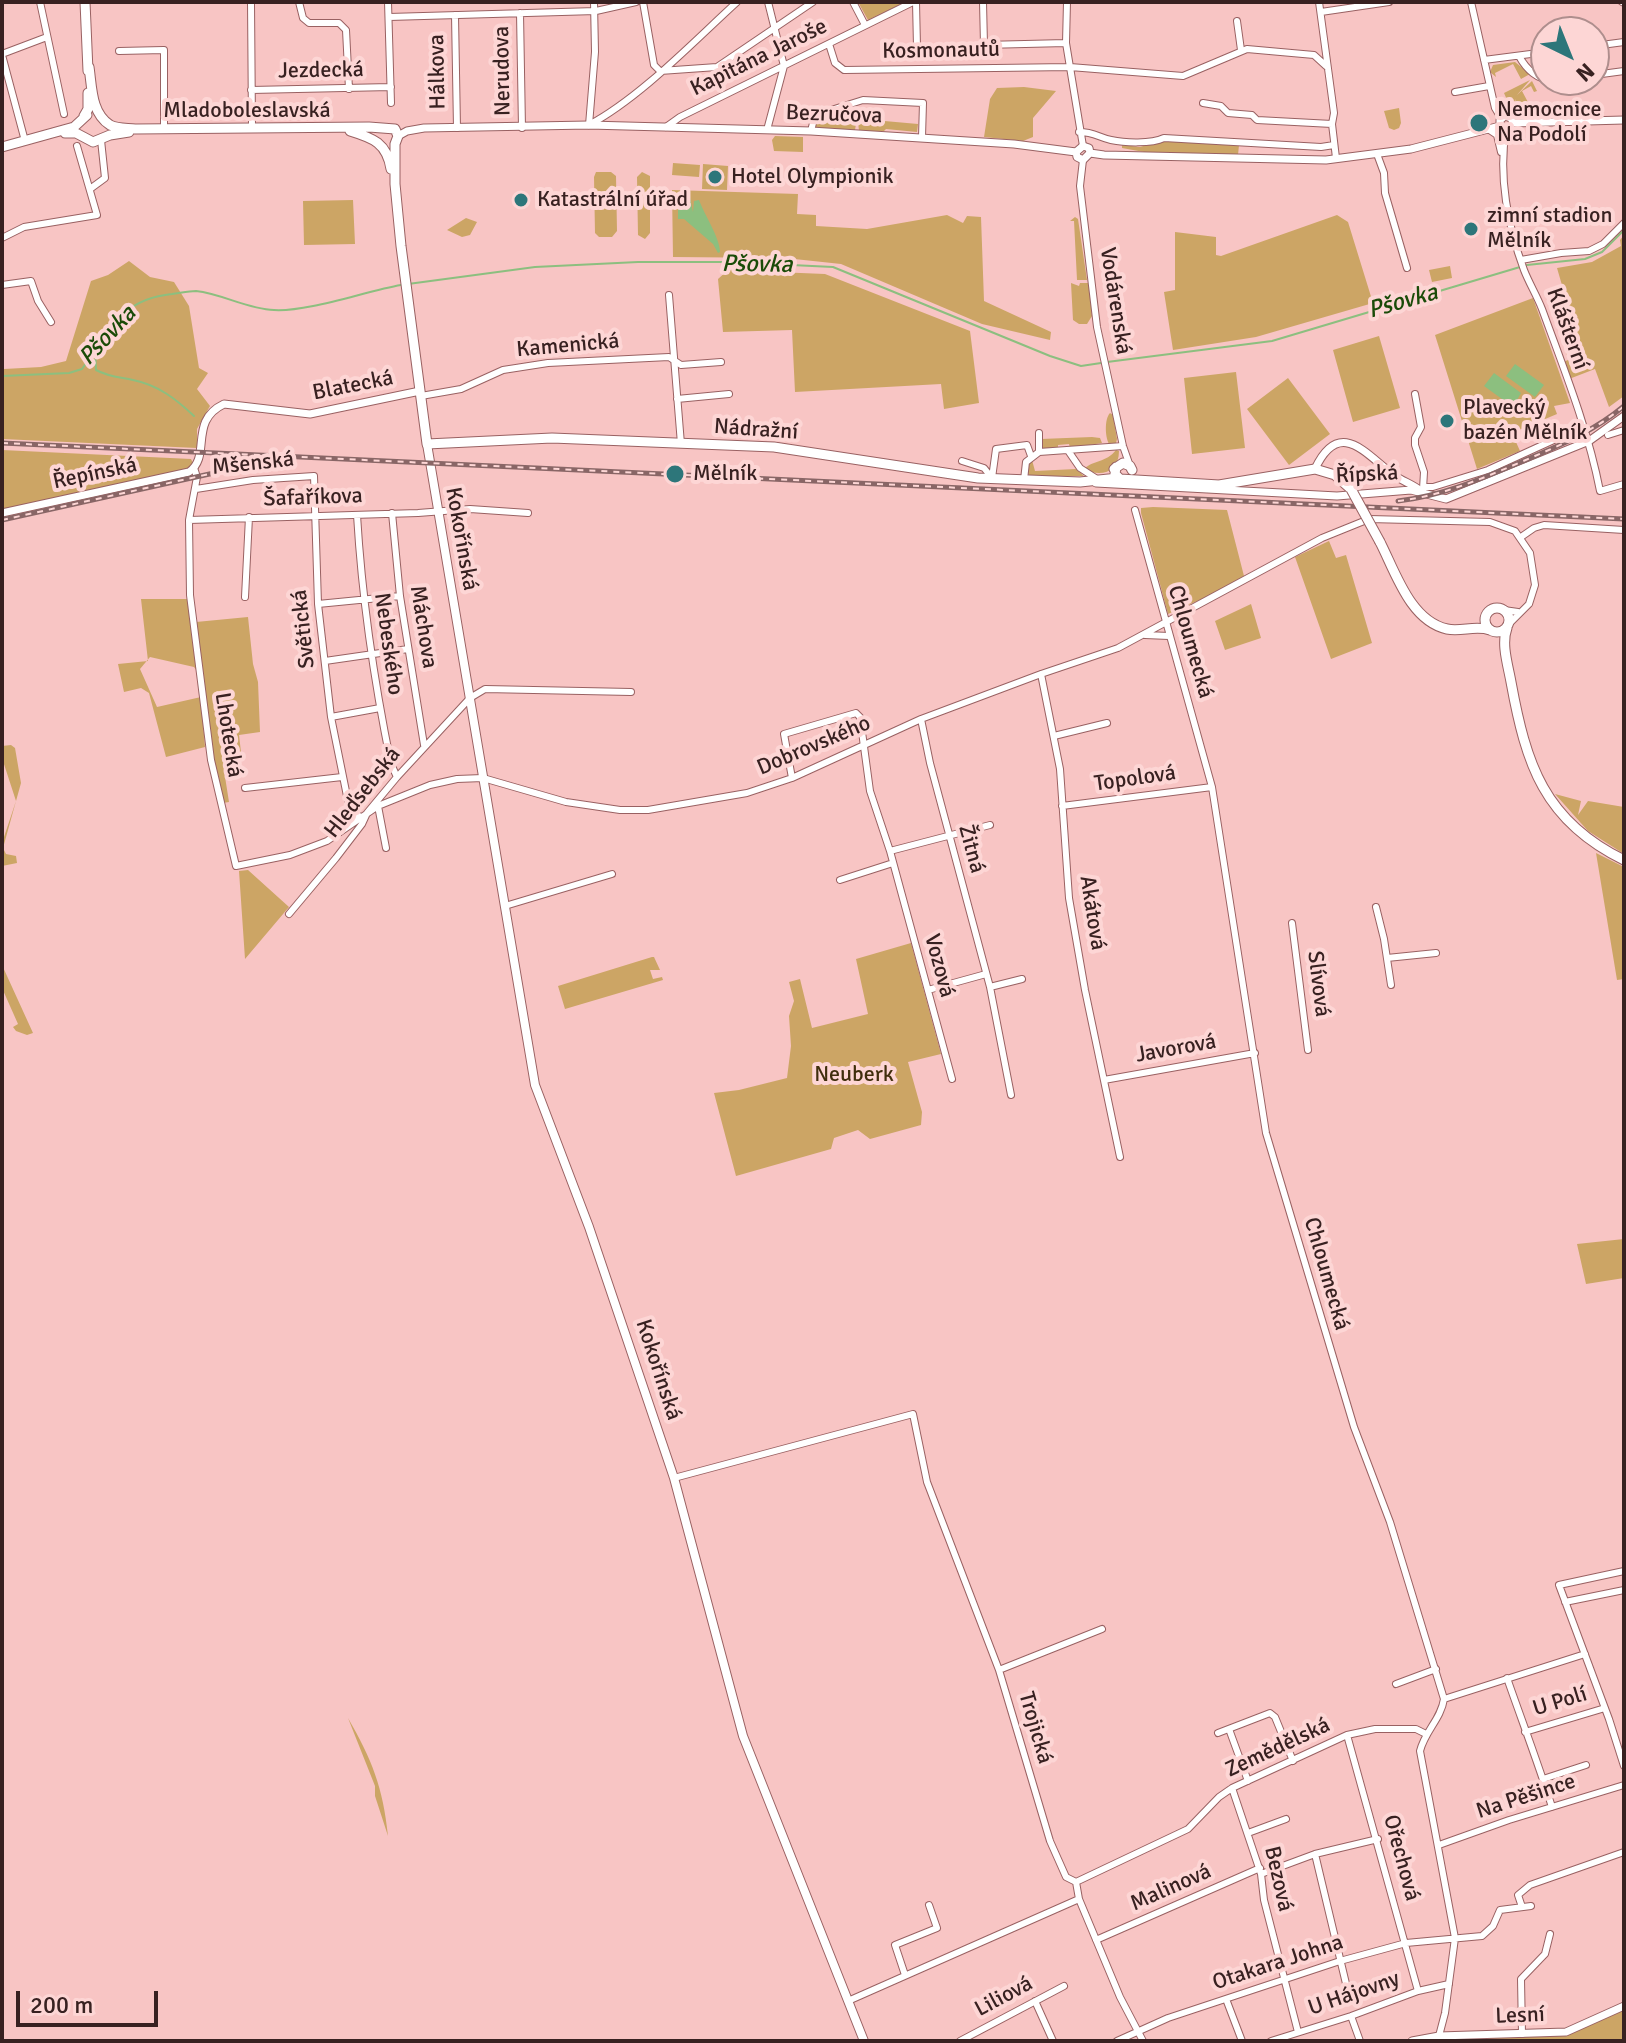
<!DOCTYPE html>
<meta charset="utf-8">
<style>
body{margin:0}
#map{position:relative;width:1626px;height:2043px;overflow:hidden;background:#f8c5c4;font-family:Signika,sans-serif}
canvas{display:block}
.frame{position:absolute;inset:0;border:4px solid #382121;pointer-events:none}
.north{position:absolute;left:1530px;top:16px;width:80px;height:80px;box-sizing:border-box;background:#fdd6d5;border:2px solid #ae8e8d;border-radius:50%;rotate:137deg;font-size:22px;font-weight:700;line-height:32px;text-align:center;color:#382121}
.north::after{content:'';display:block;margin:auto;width:28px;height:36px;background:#2d767a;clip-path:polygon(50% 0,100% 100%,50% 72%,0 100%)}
.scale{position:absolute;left:16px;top:1991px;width:142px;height:36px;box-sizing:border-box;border:4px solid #382121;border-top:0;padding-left:10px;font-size:24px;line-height:28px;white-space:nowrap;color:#382121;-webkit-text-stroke:6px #fdd6d5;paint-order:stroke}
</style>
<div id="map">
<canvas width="1626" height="2043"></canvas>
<div class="frame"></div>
<div class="north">N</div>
<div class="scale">200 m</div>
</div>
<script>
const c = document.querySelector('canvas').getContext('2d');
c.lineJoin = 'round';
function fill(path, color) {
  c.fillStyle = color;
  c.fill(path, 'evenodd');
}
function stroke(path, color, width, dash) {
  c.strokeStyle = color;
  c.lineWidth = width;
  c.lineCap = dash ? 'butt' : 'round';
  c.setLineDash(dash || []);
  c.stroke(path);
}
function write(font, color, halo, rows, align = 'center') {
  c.font = font + ' Signika,sans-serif';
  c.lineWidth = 8;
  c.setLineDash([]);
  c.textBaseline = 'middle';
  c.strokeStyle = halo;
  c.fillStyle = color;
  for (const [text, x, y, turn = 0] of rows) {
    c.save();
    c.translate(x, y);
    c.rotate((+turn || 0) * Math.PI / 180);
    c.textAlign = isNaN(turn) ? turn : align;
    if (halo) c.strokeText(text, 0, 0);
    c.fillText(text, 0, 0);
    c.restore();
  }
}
const green = new Path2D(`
 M858,2H905L868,20Z
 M1515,62L1530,74L1521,79L1513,64L1495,73L1496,77L1490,72L1493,65Z
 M1530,80L1517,95L1532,81L1537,91L1534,92L1531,86L1522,91L1530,106L1526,115L1523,109L1520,110L1524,118L1512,109L1516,99L1510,108L1502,107L1508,102L1504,93Z
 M1024,87L1056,91L1033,118V137L1023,141L984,137L990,99L997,88Z
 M853,107L852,117L857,118L855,130L815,128L816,119Z
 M1399,108L1401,123L1399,128L1394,130L1389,128L1384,111Z
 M862,119L918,124L917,132L886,129L884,131H859L858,122Z
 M775,136L803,137V152L774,151L772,140Z
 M1164,140L1239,145L1238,155L1144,152L1122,148V145L1140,147Z
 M673,163L700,165L699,177L672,175Z
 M703,164L728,166L727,190L702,189Z
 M596,172H611L616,176L617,231L612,237H599L595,233L594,177Z
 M642,172L650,176V233L645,239L638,235L637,177Z
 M672,190L798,194L797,214L816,215V226L867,229L947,215L963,223L967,216L981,217L984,301L1051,332L1050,340L982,324L841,264L785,258L673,257Z
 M353,200L355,244L304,245L303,201Z
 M1337,215L1348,222L1373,303L1256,337L1173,350L1164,292L1175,290V232L1216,237V255L1221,256Z
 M1075,217L1078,219L1087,280H1077L1074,221H1070Z
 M466,218L477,222L470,235L462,237L447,230Z
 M1624,235V396L1609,407L1595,369L1569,379L1563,362L1568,360L1573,372L1564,347L1575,343L1563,305L1566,299L1557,268L1592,262L1621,246L1620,240Z
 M129,261L150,277L174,282L189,306L199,368L208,373L197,389L210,406L197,429V448L2,439V358L4,369L41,367L66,361L91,281L108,275Z
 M1450,266L1452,278L1432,282L1429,270Z
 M728,270L825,274L970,331L979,403L944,409L941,384L795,392L792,330L723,332L718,279Z
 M1071,283L1079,286L1080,283H1089L1092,316L1087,324H1079L1073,320Z
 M1533,298L1570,403L1554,406L1557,414L1512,433L1520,451L1477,469L1435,335Z
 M1379,336L1400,408L1353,422L1333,350Z
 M1236,372L1245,448L1192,454L1184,378Z
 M1288,378L1330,434L1289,465L1247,409Z
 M1110,413L1113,415L1117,439L1116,443L1110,445C1105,440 1104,419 1110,413Z
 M1092,437L1100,438L1102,443L1070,448L1069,444L1058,445V448L1041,449V439Z
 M2,450L191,459L193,463L189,468L180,471L2,510Z
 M1116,450L1119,451C1119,472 1101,478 1084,469C1093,460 1106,463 1116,450Z
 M1032,460L1035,471L1076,469L1084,476H1030L1027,472L1028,464Z
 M1153,507L1227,510L1244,576L1211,595L1168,614L1141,513V508Z
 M1329,541L1336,558L1346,555L1372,643L1331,659L1295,557Z
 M141,599H190L197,671L194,667L150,657L140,669L157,707L201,697L205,747L166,757L149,693L141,688L124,692L118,664L148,661Z
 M1251,604L1261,638L1225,650L1215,621Z
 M248,617L253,664L258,682L260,732L239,735L242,761L223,764L229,802L223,803L215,766L196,622Z
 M11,745L15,748L21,783L3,848L6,854L16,856L17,863L2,866V843L16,801L2,758V746Z
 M1555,794L1581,801L1578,815L1588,801L1624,807V854L1588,831Z
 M1596,853L1624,867V979L1617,980Z
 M248,870L289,907L245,959L239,871Z
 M911,943L941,1054L908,1062L922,1112L921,1125L870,1139L858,1130L834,1138L831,1149L736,1176L714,1093L739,1090L787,1078L791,1046L789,1016L794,1001L789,982L800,979L812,1028L868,1014L856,959Z
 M652,957H654L660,970H650L653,979L662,977L663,980L565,1009L558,986Z
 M2,965L33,1033L27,1035L16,1031L13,1027L18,1024L2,988Z
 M1624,1239V1278L1586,1284L1577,1244Z
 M348,1718C372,1760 383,1787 388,1836L375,1796V1786Z
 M1624,2008V2041H1427L1445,2037L1568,2033Z`);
const water = new Path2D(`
 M685,193L690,198L693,212L694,201L699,200C705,216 720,238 720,252L718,253L713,244L684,219H678V195Z
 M1515,364L1544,385L1535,397L1506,376Z
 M1494,373L1521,393L1513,407L1484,386Z`);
const stream = new Path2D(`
 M1527,265L1585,259L1602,252L1624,230
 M408,284L535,267L638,262H729L833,267L1050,356L1081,366L1101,363
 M95,346L96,370C109,377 119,377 133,380C158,385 176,399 194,416
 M1107,362L1272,341L1520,267
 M2,376L69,373L82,369C109,332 120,299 172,294C180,293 189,291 196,291C223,294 247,309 274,310C308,312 366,291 401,285`);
const minor = new Path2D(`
 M40,2L64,114
 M251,2L252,127
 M299,2L303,18L309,23H339L346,30L349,89
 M388,2L391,103
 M643,2L654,65L660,71L717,67L813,2
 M853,2L865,25
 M916,2L917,47
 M983,2L984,45L1066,43
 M1067,2L1066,43L1083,146
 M1319,2L1334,113L1332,124L1336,158
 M1471,2L1495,108L1501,118
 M1622,2L1624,3
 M1321,12L1389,2
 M520,13L522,128
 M455,15L457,128
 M389,17L596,11L636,2
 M1237,21L1241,50
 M829,44L835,63L844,70L1070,67L1183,76L1247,49L1314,55L1326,66
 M1594,46L1624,42
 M119,51L164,50V129
 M2,54L47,37
 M2,55L25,141
 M1519,56C1526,69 1538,81 1554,80
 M1484,60L1546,52
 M1594,75L1624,71
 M251,90L391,87
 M1455,92L1489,86
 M1203,103L1221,106L1228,113L1252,115L1257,120L1332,124
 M589,125C641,97 693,42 737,2
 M589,125L595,52L594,2
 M666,127L680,117L913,2
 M1488,129L1497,135L1501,152
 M767,130L784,66L768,2
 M1506,130C1498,176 1508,227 1524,270C1529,283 1537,296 1542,309C1564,369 1588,429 1600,491L1624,484
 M811,131L815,115L863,100L923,103L922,137
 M1079,132C1094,132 1098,137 1111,140C1125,143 1151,144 1164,138L1321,147L1334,145
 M1377,154L1384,173L1385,193L1407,268
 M1083,160L1080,186L1097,327L1123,446L1130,466
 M90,189L105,178L101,140
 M2,238L24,227L97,215L77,146
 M1521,260L1561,253L1589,251L1603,244L1624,223
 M2,285L31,281L38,301L51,322
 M669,295L681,444
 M1415,394L1421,427L1415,438V445L1424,472L1423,489
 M421,396L461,389L503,370L548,363L669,357L681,365L721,362
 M677,399L729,394
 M1608,435L1624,430
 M1039,452V433
 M1069,452L1080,468L1097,479
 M962,461L984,468L992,478
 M194,468L197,477L189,520L190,595L211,760L236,866L290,855L327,841L378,806L430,785L457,779L483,778L566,802L620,810H648L747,793L792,778L921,719L1041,674L1118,648L1322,538L1369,519L1490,522L1515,531L1530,553L1535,585L1529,604L1509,624
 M992,478L996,449L1027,445L1031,456
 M1024,480L1026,462L1039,452L1123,446
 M1424,487H1433L1488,470L1582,427
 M196,489L253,480L314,476L318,604L331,717L350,811L353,816H359
 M1135,510L1212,787L1266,1133L1354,1427L1390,1522L1444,1699C1441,1719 1425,1731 1420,1751L1455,1938L1445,2013L1439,2036
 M392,513L400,596L424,745
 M357,515C362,599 374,681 391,764L397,777
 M189,520L418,513L470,509L528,513
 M1521,537L1534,528L1544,525L1624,530
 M245,597L249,517
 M318,604L400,596
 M1504,610L1518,612
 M1145,635L1169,636
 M325,661L408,649
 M1041,674L1060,769L1069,898L1085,990L1120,1157
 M331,717L380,708
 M921,719L930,763L990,987L1022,979
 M1054,736L1107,723
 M792,778L784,734L856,713L860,717L870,791L890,851L952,1079
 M245,788L342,777
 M378,806L386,848
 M1062,806L1212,787
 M890,851L990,825
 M840,880L893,863
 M505,906L612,874
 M1376,907L1384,939L1391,985
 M289,914L336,858L362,824L367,813L397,777L470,698L485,689L631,692
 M1292,923L1308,1050
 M1387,958L1436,953
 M990,987L1011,1095
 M928,990L986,974
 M1104,1080L1255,1053
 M674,1478L913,1414L927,1482L999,1670L1050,1841L1066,1877L1076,1882
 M1624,1571L1559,1585L1609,1719L1624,1766
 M1565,1602L1624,1590
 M999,1670L1102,1629
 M1507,1678C1522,1721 1538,1763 1552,1807
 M1396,1684L1436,1669
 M1444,1699L1585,1654
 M1229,1729L1248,1781
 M1525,1732L1605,1708
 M1218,1733L1270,1713L1275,1717L1293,1761
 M1347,1735L1418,1991
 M1543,1779L1586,1765
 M1232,1788L1261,1874L1264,1900L1298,2032
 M1248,1833L1286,1819
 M1439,1845L1509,1820L1624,1785
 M1315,1854L1348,1992
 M1261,1874L1315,1854L1378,1839
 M1076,1882L1188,1829L1219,1797L1232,1788L1347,1735L1375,1729H1416L1426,1734
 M1076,1882L1079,1899L1120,1997L1143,2041
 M1522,1907L1518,1895L1530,1885L1624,1852
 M1096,1940L1260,1868
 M905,1975L895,1945L937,1928L929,1905
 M1226,1999L1242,2041
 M848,2001L1079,1899
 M1035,2001L1053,2041
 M1351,2016L1360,2041
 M1522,2034L1521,1979L1545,1954L1550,1934
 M960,2041L1064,1986
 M1117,2041L1168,2018L1340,1961L1406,1943L1482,1936L1493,1926L1500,1910L1531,1906
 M1271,2041L1351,2016L1418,1991L1449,1984`);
const tertiary = new Path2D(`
 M1500,126V120L1505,116L1511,118L1513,123L1624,120
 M398,136L407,131L424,128L589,125L811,131L1014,144L1076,152L1077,157L1083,160L1090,153
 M1076,152L1083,146L1089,148L1090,153L1104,155L1326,160L1411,149L1500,126
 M1315,469C1340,416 1367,456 1394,475C1402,481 1412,484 1421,491
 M1096,483L1337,496L1411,490L1446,499L1589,441L1624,416
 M2,513L189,472C212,456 188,421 224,404L310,414L420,391
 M1412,2041L1439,2036L1566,2032L1624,2006`);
const secondary = new Path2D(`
 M427,444L535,1085L589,1227L674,1478L743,1736L864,2041`);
const primary = new Path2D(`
 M85,2L88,71
 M89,67C92,87 91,113 110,125C117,129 128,128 135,129L369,127L395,129L398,136L395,144V184L401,246L427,444L552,438L774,447L978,478L1080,482L1118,478
 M84,116L88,109V93
 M350,131C373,138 387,143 391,169
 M65,133H76L93,142L110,135L129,132
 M2,147L74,127L87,115
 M1116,467L1115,474L1120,479L1219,485L1315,469L1335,475L1351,489
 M1114,469L1123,463L1130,466L1132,470
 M1380,542C1395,571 1410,621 1447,629C1461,632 1476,625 1490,630
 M1485 620a12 12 0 1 1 24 0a12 12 0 1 1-24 0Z
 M1507,628C1501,644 1508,665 1511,682C1526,764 1544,821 1624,860`);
const rail = new Path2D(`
 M2,443L1624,519
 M1398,501C1442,496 1481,479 1521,462C1558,446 1593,432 1624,406
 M2,520L232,469L272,464`);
const primaryBridge = new Path2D(`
 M1351,489L1380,542`);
const markers = [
 [1479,123,10,"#2d767a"],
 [715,177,8,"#2d767a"],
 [521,200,8,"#2d767a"],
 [1471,229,8,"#2d767a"],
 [1447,421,8,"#2d767a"],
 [675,474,10,"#2d767a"]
];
const streetNames = [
 ["Kosmonautů",941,51,-1],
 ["Kapitána Jaroše",759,58,-26],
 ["Jezdecká",321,71,-1],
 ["Nerudova",503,71,-91],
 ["Hálkova",438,72,-91],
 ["Mladoboleslavská",247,111],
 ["Bezručova",834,115,2],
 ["Vodárenská",1115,301,81],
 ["Klášterní",1567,329,70],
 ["Kamenická",568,346,-5],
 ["Blatecká",353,386,-11],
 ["Nádražní",756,430,4],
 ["Mšenská",253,464,-6],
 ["Řepínská",95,474,-12],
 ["Řípská",1367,475,-3],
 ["Šafaříkova",313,498,-2],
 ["Kokořínská",461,539,80],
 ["Máchova",423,627,81],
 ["Světická",304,629,-96],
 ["Chloumecká",1190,642,74],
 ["Nebeského",388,644,82],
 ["Lhotecká",228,735,81],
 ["Dobrovského",814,746,-23],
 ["Topolová",1135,779,-8],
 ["Hleďsebská",363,793,-52],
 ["Žitná",971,849,75],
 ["Akátová",1092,913,81],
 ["Vozová",939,966,75],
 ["Slívová",1318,984,83],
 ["Javorová",1176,1049,-10],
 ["Chloumecká",1326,1274,74],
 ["Kokořínská",658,1370,72],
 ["U Polí",1560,1702,-17],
 ["Trojická",1035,1728,74],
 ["Zemědělská",1278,1748,-25],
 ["Na Pěšince",1526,1797,-18],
 ["Ořechová",1401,1858,75],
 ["Bezová",1278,1879,77],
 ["Malinová",1171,1888,-24],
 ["Otakara Johna",1278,1963,-18],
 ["U Hájovny",1354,1994,-19],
 ["Liliová",1004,1997,-28],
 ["Lesní",1520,2016,-2]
];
const poiNames = [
 ["Nemocnice",1497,110],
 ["Na Podolí",1497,135],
 ["Hotel Olympionik",731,177],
 ["Katastrální úřad",537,200],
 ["zimní stadion",1487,216],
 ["Mělník",1487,241],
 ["Plavecký",1463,408],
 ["bazén Mělník",1463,433],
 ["Mělník",693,474]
];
const parkNames = [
 ["Neuberk",854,1075]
];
const waterNames = [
 ["Pšovka",757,265,1],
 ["Pšovka",1403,302,-16],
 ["Pšovka",108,336,-47]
];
fill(green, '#cca565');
fill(water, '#8cbf7f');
stroke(stream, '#8cbf7f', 2);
stroke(minor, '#996162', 8);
stroke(tertiary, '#996162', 9);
stroke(secondary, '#996162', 10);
stroke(primary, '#996162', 11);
stroke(minor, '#fff', 6);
stroke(tertiary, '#fff', 7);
stroke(secondary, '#fff', 8);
stroke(primary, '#fff', 9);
stroke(rail, '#896666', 5);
stroke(rail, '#fdd6d5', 2, [6]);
stroke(primaryBridge, '#996162', 11, []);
stroke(primaryBridge, '#fff', 9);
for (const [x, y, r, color] of markers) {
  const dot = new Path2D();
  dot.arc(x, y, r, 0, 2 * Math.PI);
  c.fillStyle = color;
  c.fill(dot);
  stroke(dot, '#fdd6d5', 3);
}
write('22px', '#382121', '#fdd6d5', streetNames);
write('22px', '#382121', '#fdd6d5', poiNames, 'left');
write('22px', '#402e0d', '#fdd6d5', parkNames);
write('italic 24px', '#1a4b08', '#fdd6d5', waterNames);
</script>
